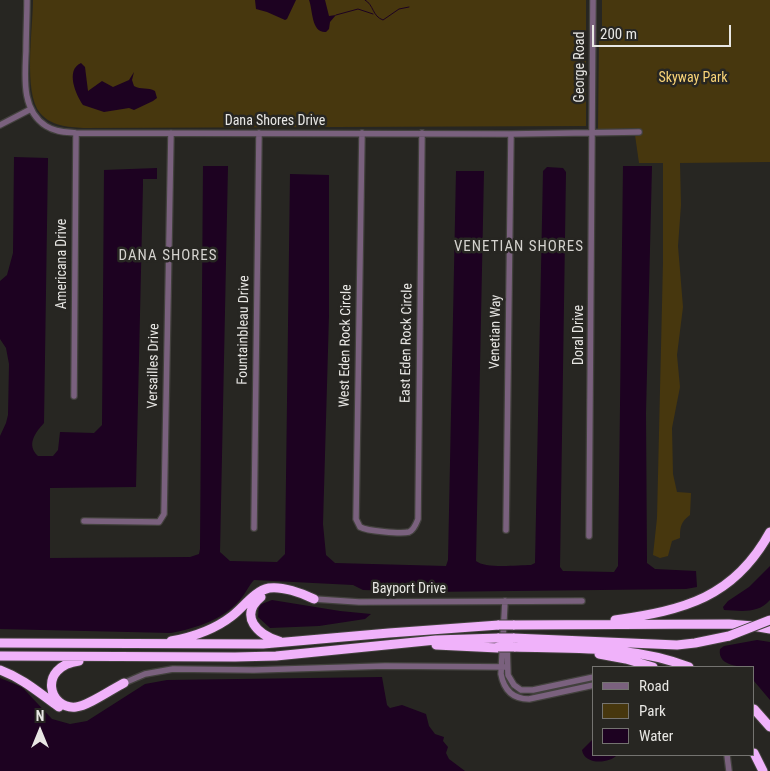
<!DOCTYPE html>
<style>
body{margin:0}
#map{position:relative;width:770px;height:771px;overflow:hidden;background:#272622;font-family:"Roboto Condensed",sans-serif}
canvas{display:block}
.legend{position:absolute;left:592px;top:666px;width:162px;height:90px;box-sizing:border-box;background:#272622;border:1px solid #747370;margin:0;padding:6px 9px;list-style:none;font-size:15px;color:#e8e7e4}
.legend li{display:flex;align-items:center;gap:10px;height:25px}
.legend b{width:25px;border:1px solid #747370}
.north{position:absolute;left:15px;top:706px;width:50px;height:50px;-webkit-text-stroke:4px #272622;paint-order:stroke;rotate:0deg;font-size:14px;font-weight:700;line-height:20px;text-align:center;color:#e8e7e4}
.north::after{content:'';display:block;margin:auto;width:18px;height:22px;background:#e8e7e4;clip-path:polygon(50% 0,100% 100%,50% 72%,0 100%)}
.scale{position:absolute;left:592px;top:25px;width:139px;height:22px;box-sizing:border-box;border:2px solid #e8e7e4;border-top:0;padding-left:6px;font-size:15px;line-height:18px;white-space:nowrap;color:#e8e7e4;-webkit-text-stroke:4px #272622;paint-order:stroke}
</style>
<div id="map">
<canvas width="770" height="771"></canvas>
<ul class="legend">
<li><b style="height:6px;background:#7a617e"></b>Road</li>
<li><b style="height:14px;background:#47370e"></b>Park</li>
<li><b style="height:14px;background:#1d0221"></b>Water</li>
</ul>
<div class="north">N</div>
<div class="scale">200 m</div>
</div>
<script>
const c = document.querySelector('canvas').getContext('2d');
c.lineJoin = 'round';
function fill(path, color) {
  c.fillStyle = color;
  c.fill(path, 'evenodd');
}
function stroke(path, color, width, dash) {
  c.strokeStyle = color;
  c.lineWidth = width;
  c.lineCap = dash ? 'butt' : 'round';
  c.setLineDash(dash || []);
  c.stroke(path);
}
function write(font, color, halo, rows, align = 'center') {
  c.font = font + ' "Roboto Condensed",sans-serif';
  c.lineWidth = 5;
  c.setLineDash([]);
  c.textBaseline = 'middle';
  c.strokeStyle = halo;
  c.fillStyle = color;
  for (const [text, x, y, turn = 0] of rows) {
    c.save();
    c.translate(x, y);
    c.rotate((+turn || 0) * Math.PI / 180);
    c.textAlign = isNaN(turn) ? turn : align;
    if (halo) c.strokeText(text, 0, 0);
    c.fillText(text, 0, 0);
    c.restore();
  }
}
const green = new Path2D(`
 M33,0H586V126L83,128C68,127 51,126 40,113C23,93 33,28 33,0Z
 M602,0H770V162L680,163L681,205L678,246L683,307L677,355L680,387L672,428L673,474L677,492L691,493L690,515C681,522 680,526 680,538L672,541L668,556L660,558L653,555L657,518L663,262V163H639L634,128L598,130L599,37L602,31Z`);
const water = new Path2D(`
 M255,0H296L287,19L285,20L267,12L256,9Z
 M309,0H325L329,16L336,15L330,22L329,29L326,32C311,33 313,10 309,0Z
 M81,63L85,67L88,91L102,81L113,87L129,80L134,72L132,80L134,86C141,90 148,87 155,91L157,98L153,101L134,110L129,108L104,112L83,105C76,95 65,70 81,63Z
 M14,157L48,158L44,423C35,433 26,445 38,456H53L58,450L60,432L94,433L102,425L104,170L157,168V179H143V184L136,487L50,488V558L190,557L199,554L200,549L203,166H228L220,552L230,561L277,562L285,554L290,174L329,175V315L323,524L326,555L335,563L446,566L448,560L456,171H484L476,561C485,569 518,565 531,565L535,563L543,171L547,167L563,168L566,172L560,567L563,571L614,572L618,566L623,166H652L646,413L647,563L655,569L696,571L697,587L686,589L426,592L363,590L353,585L254,580C249,585 247,591 243,596C226,619 197,628 171,633L0,629V436L6,423L8,415L9,364L6,348L0,339V281L7,275L13,253Z
 M770,566V600C758,614 741,611 724,610L723,607L728,601L749,587Z
 M272,600L340,611L371,614L365,619L319,626L270,628L258,617L259,605Z
 M757,640L770,642V700L754,681V667C742,667 717,667 720,649L724,646Z
 M382,677L387,705L390,708L402,705L426,714L429,726L435,734L444,737L443,741L448,747L446,753L449,759L465,771H0V678L22,687L52,719L70,724L87,721L145,684L167,680Z
 M594,738V755H617C609,764 584,765 582,750Z`);
const stream = new Path2D(`
 M365,0C374,5 372,16 383,20L399,9L409,7
 M336,15L358,9L373,14`);
const minor = new Path2D(`
 M27,0C27,17 26,34 26,51C25,77 21,110 46,126C55,132 66,132 76,133L511,134L639,132
 M0,125L31,109
 M362,133L356,519L360,527C367,531 401,534 409,532C414,530 416,524 418,519L422,133
 M74,396L76,133
 M84,521L159,522L164,514L171,133
 M254,528L259,133
 M506,530L511,134
 M589,536L593,0
 M314,599L359,602L582,601
 M505,601L501,674C504,690 513,699 529,699L594,685
 M507,646L508,675L514,685L521,690H533L594,677
 M124,683L145,674L173,669L254,670L385,666L507,667
 M727,755L729,771`);
const highway = new Path2D(`
 M261,597C238,616 258,635 279,641
 M615,620C684,610 734,598 770,532
 M513,625L729,624L753,626L770,629
 M513,638L677,645L695,643L729,636
 M171,641C193,637 214,630 232,616C244,607 254,591 269,588C282,586 302,593 314,599
 M0,643L263,644L389,633L499,625
 M436,645L498,648
 M514,647C573,649 633,645 689,667
 M599,654L626,659L653,667
 M0,656L235,657L276,656L436,640L499,638
 M79,661C37,667 49,710 76,707C88,706 112,689 124,683
 M0,670C24,679 39,693 59,707
 M754,709L770,727
 M754,753L763,771`);
const highwayBridge = new Path2D(`
 M499,625H513
 M729,636L770,620
 M499,638H513
 M498,647H514`);
const streetNames = [
 ["George Road",580,67,-90],
 ["Dana Shores Drive",275,121],
 ["Americana Drive",62,264,-90],
 ["Fountainbleau Drive",244,330,-89],
 ["Venetian Way",496,332,-89],
 ["Doral Drive",579,335,-90],
 ["East Eden Rock Circle",407,343,-89],
 ["West Eden Rock Circle",346,346,-89],
 ["Versailles Drive",154,366,-89],
 ["Bayport Drive",409,589]
];
const parkNames = [
 ["Skyway Park",693,78]
];
const neighbourhoodNames = [
 ["VENETIAN SHORES",519,247],
 ["DANA SHORES",168,256]
];
fill(green, '#47370e');
fill(water, '#1d0221');
stroke(stream, '#1d0221', 1);
stroke(minor, '#42413d', 8);
stroke(highway, '#42413d', 11);
stroke(minor, '#7a617e', 5.5);
stroke(highway, '#f0b2fa', 9);
stroke(highwayBridge, '#42413d', 11, []);
stroke(highwayBridge, '#f0b2fa', 9);
write('14px', '#e8e7e4', '#272622', streetNames);
write('14px', '#f8d377', '#272622', parkNames);
c.letterSpacing = '1px';
write('15px', '#d4d2ce', '#272622', neighbourhoodNames);
c.letterSpacing = '0px';
</script>
